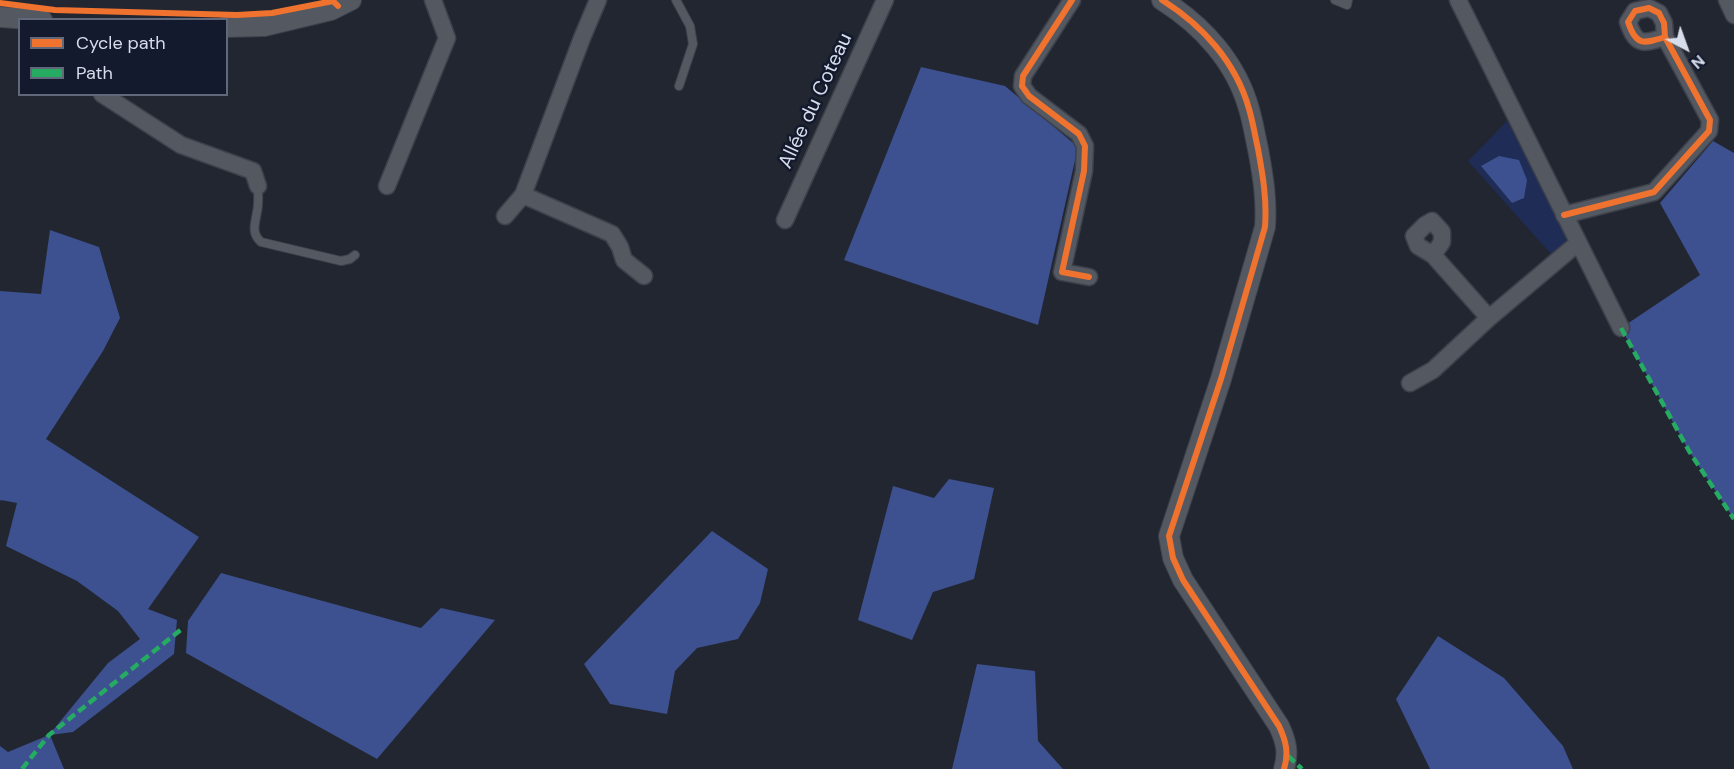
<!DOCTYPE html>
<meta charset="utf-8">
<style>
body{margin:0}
#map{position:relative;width:1734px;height:769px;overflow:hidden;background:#222631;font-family:"DM Sans",sans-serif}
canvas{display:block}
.legend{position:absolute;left:18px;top:18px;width:210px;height:78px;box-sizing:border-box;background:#131a2d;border:2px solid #616879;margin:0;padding:8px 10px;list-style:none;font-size:18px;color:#d7ddea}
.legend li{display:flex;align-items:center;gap:12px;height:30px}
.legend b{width:30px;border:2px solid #616879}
.north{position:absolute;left:1656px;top:18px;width:60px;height:60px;-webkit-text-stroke:4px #131a2d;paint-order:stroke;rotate:139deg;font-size:16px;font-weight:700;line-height:24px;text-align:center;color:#d7ddea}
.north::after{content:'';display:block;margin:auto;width:21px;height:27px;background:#d7ddea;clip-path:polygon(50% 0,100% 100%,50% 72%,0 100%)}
</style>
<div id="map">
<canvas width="1734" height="769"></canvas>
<ul class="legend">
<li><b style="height:8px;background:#ef722f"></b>Cycle path</li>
<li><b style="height:8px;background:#26ab63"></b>Path</li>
</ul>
<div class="north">N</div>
</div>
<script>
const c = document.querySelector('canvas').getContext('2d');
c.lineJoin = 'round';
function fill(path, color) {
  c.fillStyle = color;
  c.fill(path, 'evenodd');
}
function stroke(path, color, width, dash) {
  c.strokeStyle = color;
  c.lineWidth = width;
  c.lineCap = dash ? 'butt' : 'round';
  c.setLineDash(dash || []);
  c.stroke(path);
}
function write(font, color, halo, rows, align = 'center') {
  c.font = font + ' "DM Sans",sans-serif';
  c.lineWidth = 5;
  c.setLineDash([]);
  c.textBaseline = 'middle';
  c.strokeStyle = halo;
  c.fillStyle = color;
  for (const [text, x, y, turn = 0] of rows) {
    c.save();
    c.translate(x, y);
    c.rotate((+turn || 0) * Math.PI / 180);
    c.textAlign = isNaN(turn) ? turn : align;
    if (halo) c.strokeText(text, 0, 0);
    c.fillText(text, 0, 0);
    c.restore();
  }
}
const green = new Path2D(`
 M1507,121L1567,234L1564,245L1551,254L1468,161Z`);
const forest = new Path2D(`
 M921,67L1005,86L1078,147L1038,325L844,260Z
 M1713,141L1734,153V519L1689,451L1621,328L1700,275L1660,203Z
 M1499,156L1519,160L1527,180L1524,198L1512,203L1481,166Z
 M50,230L99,247L120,318L103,351L46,439L199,537L148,609L177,620L174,654L73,732L50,735L64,769H0V746L8,752L49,735L108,663L140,639L118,611L77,581L6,546L17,503L1,500L0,501V291L41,294Z
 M949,479L994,488L974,579L933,592L912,640L858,620L893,486L934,498Z
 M712,531L768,569L760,603L738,639L697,648L675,671L667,714L610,704L584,664Z
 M221,573L421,628L441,608L495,620L377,759L186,653L188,621Z
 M1438,636L1504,678L1563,746L1573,769H1430L1396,699Z
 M977,664L1035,671L1038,741L1063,769H952Z`);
const service = new Path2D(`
 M676,0L690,26L693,44L679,86
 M1335,0L1347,5L1348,0
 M258,186C258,195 259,204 257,212C255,224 251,233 261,242L341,261L350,259L355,255`);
const minor = new Path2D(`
 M1072,0L1023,76L1022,86L1029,96L1079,134L1085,146L1084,171L1062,272L1089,277
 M1458,0L1621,328
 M1727,0L1734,15
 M102,94L181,145L253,171L258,186
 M387,186L447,38L433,0
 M523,195L612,234L620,247L624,260L644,276
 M1564,215L1654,192L1709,131L1710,120L1665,37L1664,23L1659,13L1649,8L1635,11L1628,22C1636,46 1643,44 1665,37
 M505,216L523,195L582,38L598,0
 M785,220L885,0
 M1433,255L1418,246L1414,236L1425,225L1432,221L1442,232V242L1433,255L1489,318
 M1410,383L1433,370L1489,318L1578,243`);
const tertiary = new Path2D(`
 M1162,0C1202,25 1236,62 1249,109C1253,122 1255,136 1258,149C1263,176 1267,200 1265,227L1221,379L1169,536L1173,558L1183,580L1279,726C1286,741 1289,753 1284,769
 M0,17L42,20
 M226,27L264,26L331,10L351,0`);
const quiet = new Path2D(`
 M1621,328L1689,451L1734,519
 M1288,756L1302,769
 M22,769L49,735L183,628`);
const cycleway = new Path2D(`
 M1072,0L1023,76L1022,86L1029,96L1079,134L1085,146L1084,171L1062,272L1089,277
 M1162,0C1202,25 1236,62 1249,109C1253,122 1255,136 1258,149C1263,176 1267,200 1265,227L1221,379L1169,536L1173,558L1183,580L1279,726C1286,741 1289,753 1284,769
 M0,3L55,10L237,15L272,13L333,1L338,6
 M1564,215L1654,192L1709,131L1710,120L1665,37L1664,23L1659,13L1649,8L1635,11L1628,22C1636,46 1643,44 1665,37`);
const streetNames = [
 ["Allée du Coteau",816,101,-65]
];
fill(green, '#1f2c56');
fill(forest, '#3d508f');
stroke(service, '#3d414b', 10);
stroke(minor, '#3d414b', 19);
stroke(tertiary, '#3d414b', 22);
stroke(service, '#545861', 8);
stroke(minor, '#545861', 16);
stroke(tertiary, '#545861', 20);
stroke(quiet, '#26ab63', 4.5, [9, 4.5]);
stroke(cycleway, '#ef722f', 6);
write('20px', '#d7ddea', '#131a2d', streetNames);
</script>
